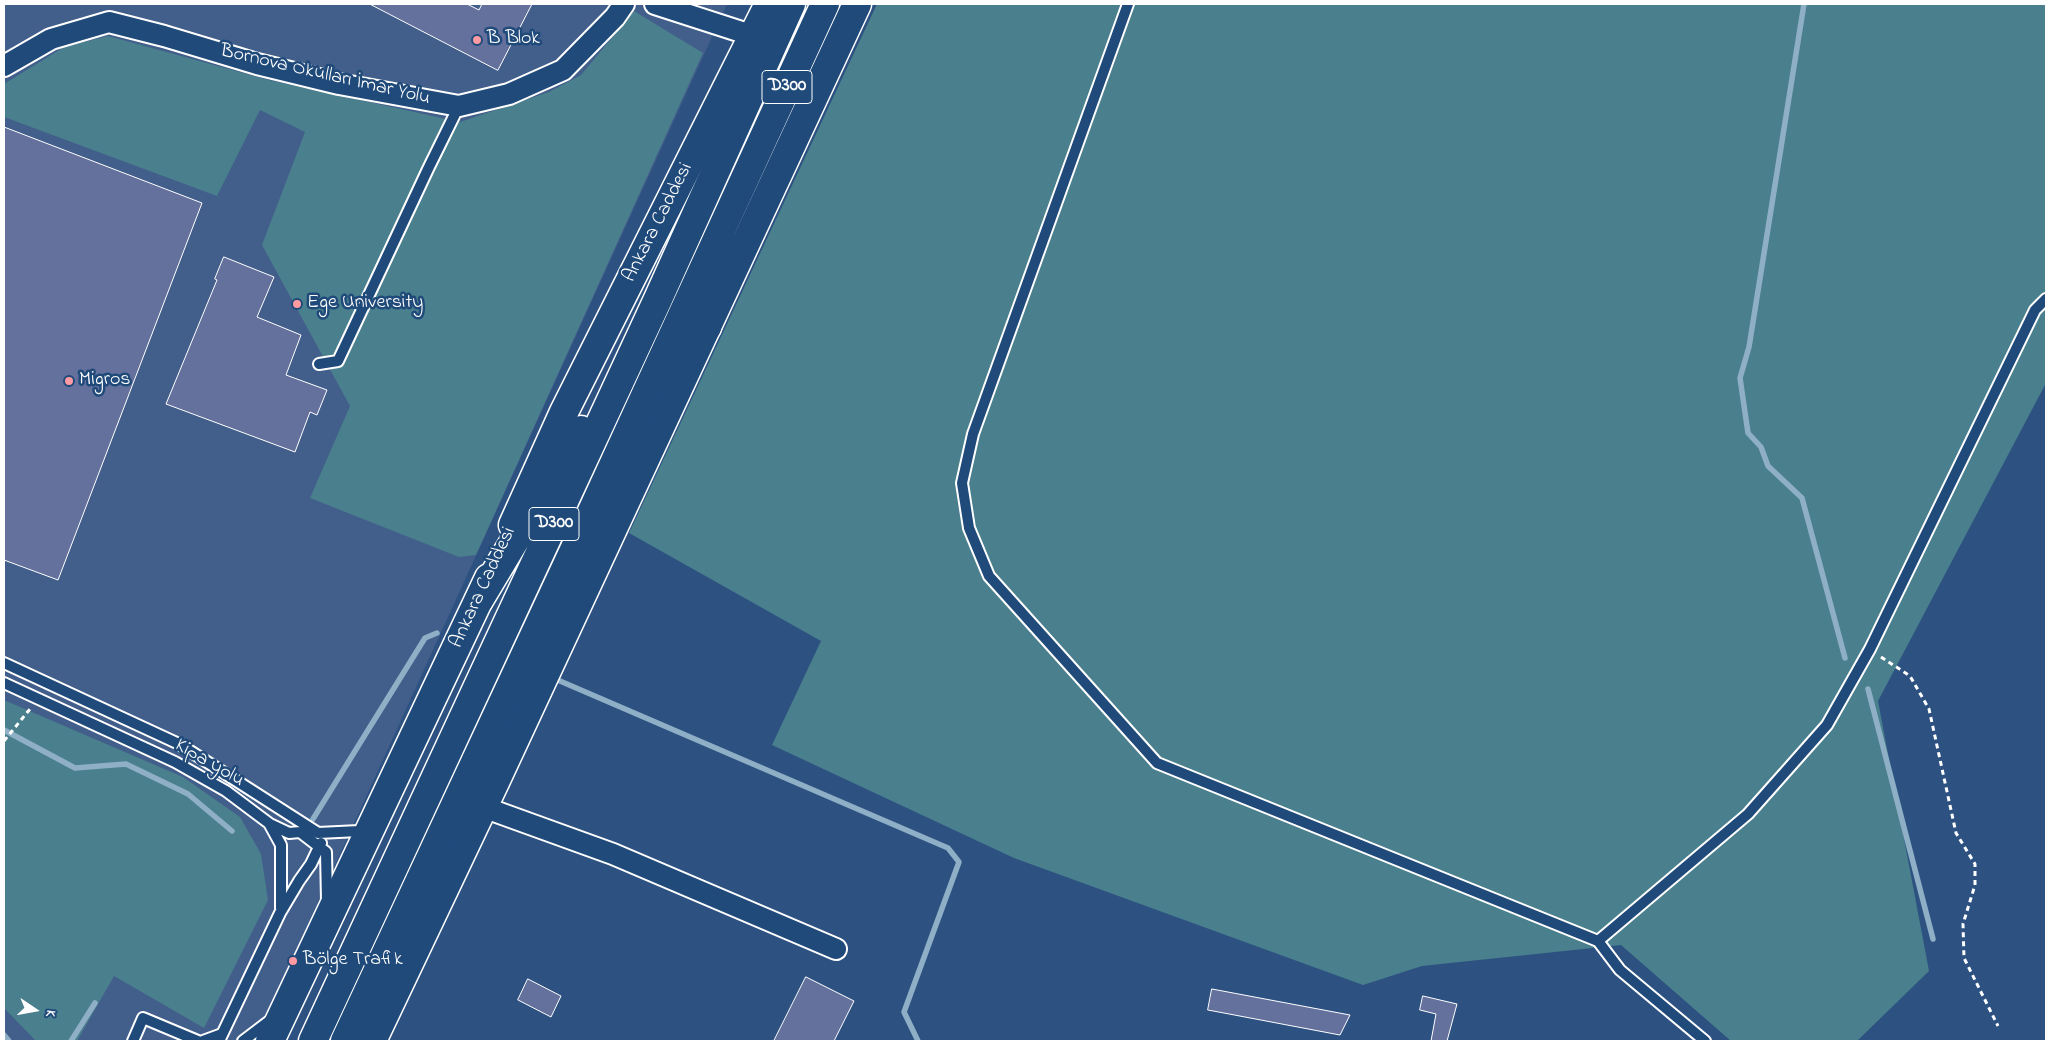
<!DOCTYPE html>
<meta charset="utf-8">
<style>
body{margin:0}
#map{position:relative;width:2050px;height:1045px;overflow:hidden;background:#2d5281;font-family:"Indie Flower",sans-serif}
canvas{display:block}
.frame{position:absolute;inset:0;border:5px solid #fff;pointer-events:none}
.north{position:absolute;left:10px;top:985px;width:50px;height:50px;-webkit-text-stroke:4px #1f4a7a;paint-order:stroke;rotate:102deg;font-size:14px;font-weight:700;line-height:20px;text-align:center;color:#fff}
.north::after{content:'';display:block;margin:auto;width:18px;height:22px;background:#fff;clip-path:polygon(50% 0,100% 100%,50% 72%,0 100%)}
</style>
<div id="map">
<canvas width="2050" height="1045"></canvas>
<div class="frame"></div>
<div class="north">K</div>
</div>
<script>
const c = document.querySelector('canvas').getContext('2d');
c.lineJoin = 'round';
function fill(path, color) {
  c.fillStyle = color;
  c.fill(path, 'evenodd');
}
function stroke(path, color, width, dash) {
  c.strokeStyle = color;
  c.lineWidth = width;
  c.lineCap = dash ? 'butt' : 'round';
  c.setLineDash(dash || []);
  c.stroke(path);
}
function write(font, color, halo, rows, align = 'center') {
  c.font = font + ' "Indie Flower",sans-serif';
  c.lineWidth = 5;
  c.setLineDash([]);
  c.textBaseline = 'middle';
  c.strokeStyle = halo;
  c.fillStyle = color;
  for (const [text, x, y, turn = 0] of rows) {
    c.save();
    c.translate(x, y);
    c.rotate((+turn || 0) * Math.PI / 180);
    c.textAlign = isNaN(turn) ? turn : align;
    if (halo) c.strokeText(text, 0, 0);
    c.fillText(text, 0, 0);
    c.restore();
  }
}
const built = new Path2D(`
 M4,4H727L255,1041H4Z`);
const green = new Path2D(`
 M877,4H2046V383L1878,701L1929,971L1857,1041H1731L1621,945L1422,966L1363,985L1014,858L772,745L821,641L629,533Z
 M634,11L703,53L476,555L459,557L310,498L350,406L262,245L305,132L260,110L217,196L4,117V84L64,47L108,36L269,80L460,122L549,92L581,75Z
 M4,700L183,777L240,817L261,854L268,900L204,1028L114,976L77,1041H36L4,1008Z`);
const stream = new Path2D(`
 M1804,4L1749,347L1740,378L1748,433L1761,447L1768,466L1802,498L1845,658
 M553,678L948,848L959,862L904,1012L918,1041
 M1868,689L1933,939
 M4,730L75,768L126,764L188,794L232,831
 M313,819L425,638L437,633
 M4,1035L9,1041
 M71,1041L95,1003`);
const building = new Path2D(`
 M370,4H467L479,10L482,4H532L498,70Z
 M4,127L202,203L58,580L4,560Z
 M224,257L274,277L257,317L301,335L286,375L327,390L317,415L310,412L295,452L166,404L217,280L215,279Z
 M806,977L854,1001L834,1041H774Z
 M528,979L561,996L551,1017L518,1000Z
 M1212,989L1350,1015L1340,1035L1208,1010Z
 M1423,996L1457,1004L1447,1041H1431L1436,1014L1420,1010Z`);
const path = new Path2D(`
 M1881,657L1910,676L1929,709L1956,833L1975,864V885L1963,924L1964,958L1998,1026
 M4,741L30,709`);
const service = new Path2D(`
 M1128,4L973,434L962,483L969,528L989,576L1157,763L1598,941L1620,970L1705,1041
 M319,364L338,361L428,169L459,106
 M4,663L179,744L318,833L359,831L366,829
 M4,683L175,762L226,791L270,824L289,833L300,832L326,852L327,901
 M270,825L281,845V908
 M1598,941L1748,814L1827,725L1870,649L2035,310L2046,299
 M133,1041L143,1018L198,1041
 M203,1041L222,1034
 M219,1041L280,913L299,881L311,864L321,843
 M243,1041L272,1019`);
const minor = new Path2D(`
 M655,4L754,36
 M4,66L51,39L109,22L164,36L257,64L339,84L459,106L509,94L563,70L615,17L624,4
 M483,807L613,854L836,949`);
const secondary = new Path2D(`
 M513,525L564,412L769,4
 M270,1041L489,578
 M372,1041L495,782L857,4`);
const trunk = new Path2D(`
 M707,327L729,245
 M479,600L581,430
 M313,1041L658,299L791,4
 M345,1041L583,531L825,4`);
const markers = [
 [477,40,5,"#ff9aa2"],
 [297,304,5,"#ff9aa2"],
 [69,381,5,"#ff9aa2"],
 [293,961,5,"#ff9aa2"]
];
const shields = [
 [787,87,50],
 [554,524,50]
];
const shieldNames = [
 ["D300",787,87],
 ["D300",554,524]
];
const poiNames = [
 ["B Blok",487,40],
 ["Ege University",307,304],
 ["Migros",79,381],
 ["Bölge Trafik",303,961]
];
const streetNames = [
 ["Bornova Okulları İmar Yolu",325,76,13],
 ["Ankara Caddesi",659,223,-63],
 ["Ankara Caddesi",484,588,-65],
 ["Kipa yolu",209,764,30]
];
fill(built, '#425e8b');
fill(green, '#4a7f8d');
stroke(stream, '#8eafc5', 5.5);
fill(building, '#64719d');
stroke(building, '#fff', 1);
stroke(service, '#fff', 14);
stroke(minor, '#fff', 24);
stroke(secondary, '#fff', 31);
stroke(trunk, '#fff', 31);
stroke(path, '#fff', 3, [5, 4]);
stroke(service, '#1f4a7a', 10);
stroke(minor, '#1f4a7a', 20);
stroke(secondary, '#1f4a7a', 28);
stroke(trunk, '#1f4a7a', 28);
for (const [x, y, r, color] of markers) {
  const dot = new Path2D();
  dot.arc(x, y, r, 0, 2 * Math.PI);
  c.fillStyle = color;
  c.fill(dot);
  stroke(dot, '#1f4a7a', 2);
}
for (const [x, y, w] of shields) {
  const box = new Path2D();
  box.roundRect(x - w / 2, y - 16.5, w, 33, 4);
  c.fillStyle = '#1f4a7a';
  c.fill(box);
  stroke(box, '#fff', 1);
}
write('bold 19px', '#fff', null, shieldNames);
write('20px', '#fff', '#1f4a7a', poiNames, 'left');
write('20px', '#fff', '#1f4a7a', streetNames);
</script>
